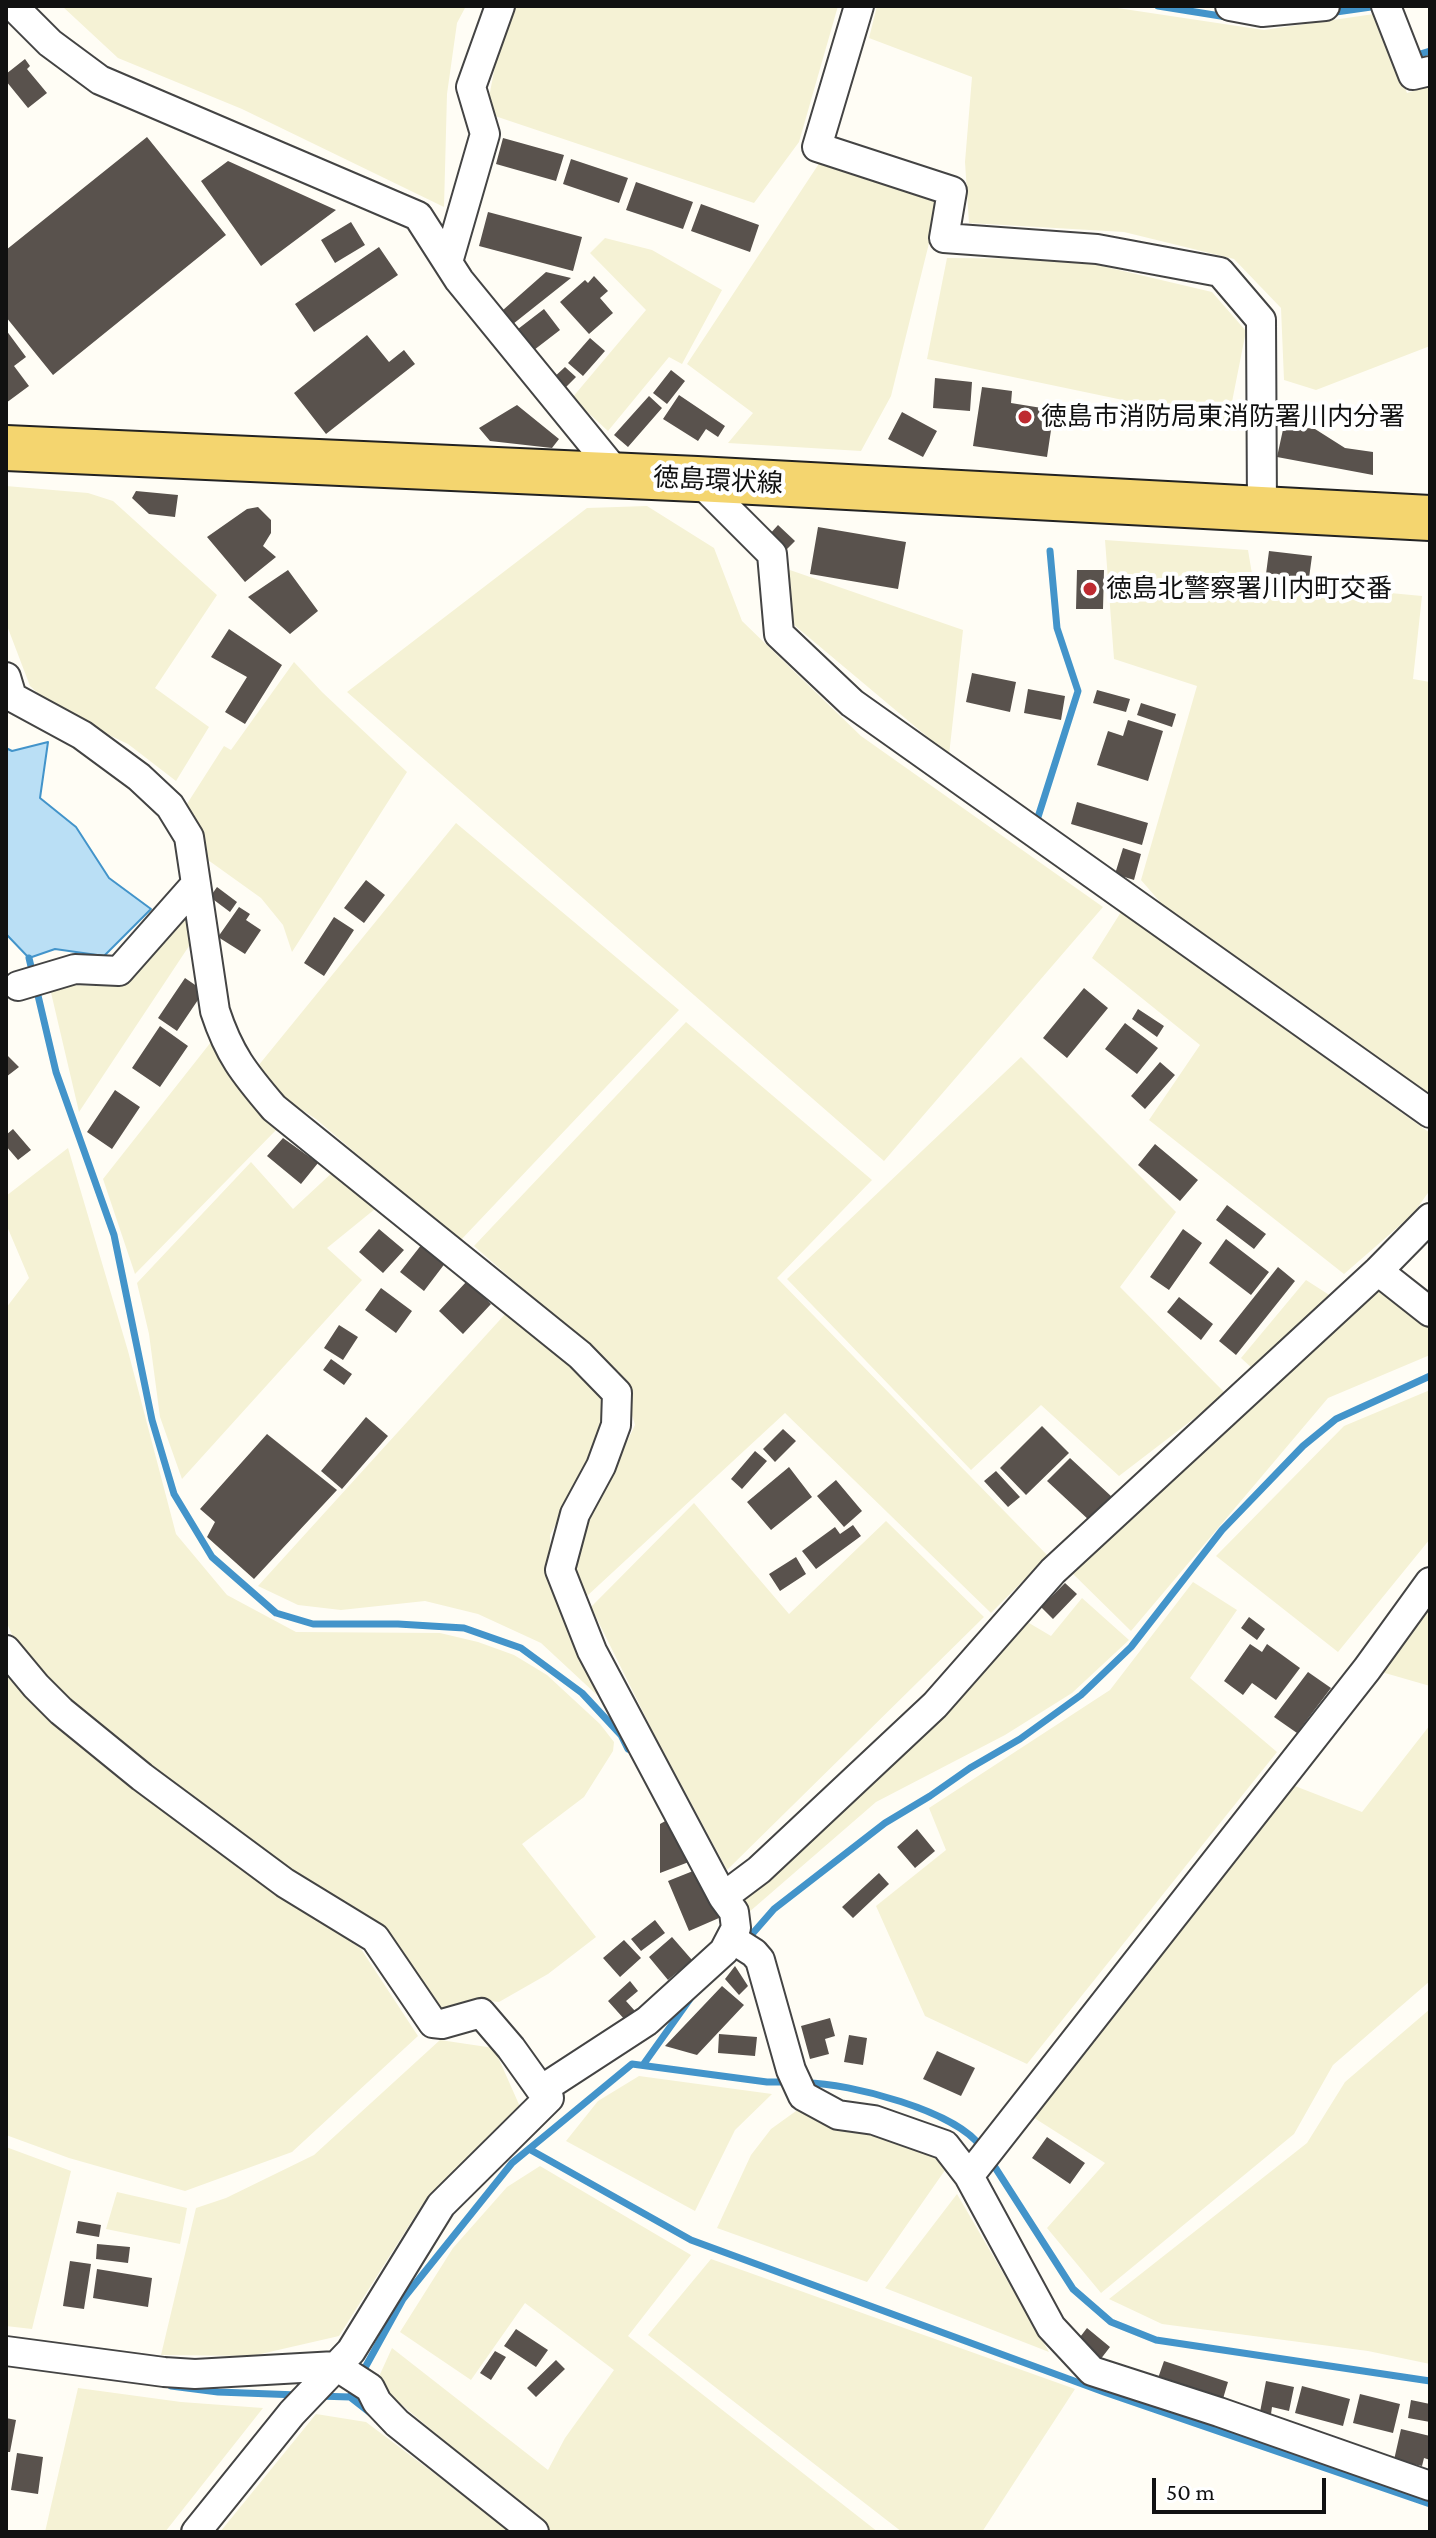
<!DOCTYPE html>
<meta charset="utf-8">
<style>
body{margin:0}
#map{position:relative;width:1436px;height:2538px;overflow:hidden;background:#fffdf5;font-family:"Crimson Pro",serif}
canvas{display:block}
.frame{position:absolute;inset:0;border:8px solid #111;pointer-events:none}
.scale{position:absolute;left:1152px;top:2478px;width:174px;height:36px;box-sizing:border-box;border:4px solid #111;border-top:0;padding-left:10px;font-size:24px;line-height:28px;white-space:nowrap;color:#111;-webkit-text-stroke:6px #fff;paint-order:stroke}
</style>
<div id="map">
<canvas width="1436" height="2538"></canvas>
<div class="frame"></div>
<div class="scale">50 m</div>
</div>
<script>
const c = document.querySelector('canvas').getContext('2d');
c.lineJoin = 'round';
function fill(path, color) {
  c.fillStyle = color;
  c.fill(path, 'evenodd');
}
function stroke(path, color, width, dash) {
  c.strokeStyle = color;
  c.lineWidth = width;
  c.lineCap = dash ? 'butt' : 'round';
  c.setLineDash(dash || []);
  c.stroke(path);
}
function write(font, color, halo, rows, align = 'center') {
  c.font = font + ' "Crimson Pro","Noto Sans JP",serif';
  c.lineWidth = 8;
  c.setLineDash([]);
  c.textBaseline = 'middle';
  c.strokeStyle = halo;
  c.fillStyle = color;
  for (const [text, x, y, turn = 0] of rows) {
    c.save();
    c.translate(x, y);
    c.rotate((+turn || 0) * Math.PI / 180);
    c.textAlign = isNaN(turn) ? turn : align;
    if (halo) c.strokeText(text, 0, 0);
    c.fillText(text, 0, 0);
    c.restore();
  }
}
const farmland = new Path2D(`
 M62,6H466L457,23L447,94L444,207L242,109L118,58Z
 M512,6H838L799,142L754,203L486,113L495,66Z
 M877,6H1104L1264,30L1374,14L1407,93L1430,86V346L1316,390L1284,380L1281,308L1234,259L1124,232L969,223L965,162L972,77L869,38Z
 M822,159L941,195L891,396L861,451L728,443L753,413L687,364Z
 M605,238L652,250L722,290L682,364L669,357L608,431L572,398L646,310L590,253Z
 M947,258L1072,259L1212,292L1246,331L1228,422L927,359Z
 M6,486L88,493L113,501L217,595L155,688L209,727L176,781L128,744L56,710L30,686L6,623Z
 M647,506L714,548L742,621L861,736L1103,907L884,1161L347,692L587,508Z
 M1105,540L1248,550L1253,580L1422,596L1413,679L1430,682V1099L1168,911L1141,880L1197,686L1114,659Z
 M787,569L963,630L949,755L781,614Z
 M294,662L322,692L407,772L292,952L283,925L261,898L208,860L185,807L224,746L231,750Z
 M456,823L679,1010L459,1242L316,1119L287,1100L258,1066Z
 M188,903L195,937L79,1112L49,984L95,986L132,971Z
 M1121,912L1430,1133V1190L1413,1214L1344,1274L1149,1120L1200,1045L1092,958Z
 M686,1022L872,1180L777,1278L1048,1556L991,1613L785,1413L587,1596L571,1558L635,1425L620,1374L474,1246Z
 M211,1042L236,1081L280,1126L135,1274L103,1179Z
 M1021,1057L1176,1212L1120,1287L1226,1394L1119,1476L1041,1405L971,1470L787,1279Z
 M68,1148L128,1351L176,1534L227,1595L296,1632L440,1633L478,1642L514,1655L547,1675L600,1724L614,1742L613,1751L584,1797L522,1844L596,1937L548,1974L499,2002L479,2000L451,2010L437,2008L318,1892L196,1805L52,1689L14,1639L6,1621V1308L29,1278L6,1224V1196Z
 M251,1162L293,1209L335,1170L375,1209L327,1248L362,1280L182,1479L160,1417L149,1334L137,1283Z
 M1306,1280L1334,1298L1254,1370L1241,1358Z
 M1378,1282L1430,1329V1355L1328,1398L1131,1631L1069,1570Z
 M507,1312L601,1389L607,1429L550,1535V1580L608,1696L597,1695L541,1643L478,1614L425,1601L341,1610L298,1605L258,1586Z
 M1430,1390V1539L1338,1652L1216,1556L1344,1426Z
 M694,1503L789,1614L886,1521L984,1617L727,1870L653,1732L591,1607Z
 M1193,1582L1237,1610L1190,1678L1277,1752L1027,2064L925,2016L876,1906L946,1850L929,1808L1110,1690Z
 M1082,1598L1129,1640L1072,1693L1005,1735L876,1802L748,1913L734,1899L1024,1620L1051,1636Z
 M1430,1602V1686L1378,1671Z
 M6,1663L199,1834L361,1949L418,2036L292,2152L185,2191L69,2158L6,2135Z
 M1430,1725V1981L1333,2065L1294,2134L1101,2293L1047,2228L1105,2163L1028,2114L1282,1781L1362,1812Z
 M1430,2009V2364L1368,2351L1162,2324L1109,2299L1307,2143L1345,2082Z
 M440,2040L494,2048L521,2109L422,2205L339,2336L252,2356L161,2355L196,2208L226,2198L314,2155Z
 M639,2076L772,2094L735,2130L695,2211L566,2141L598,2101Z
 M803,2106L929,2144L950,2163L867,2282L717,2228L751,2155L771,2129Z
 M6,2147L71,2171L32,2329L6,2326Z
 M540,2166L691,2255L628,2336L878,2532H552L376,2383L392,2348L548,2470L565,2438L614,2370L525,2303L471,2380L400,2332L453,2248L507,2187Z
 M117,2192L187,2208L180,2244L106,2229Z
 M957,2194L1049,2352L885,2288Z
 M711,2259L1075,2389L982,2532H902L648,2335Z
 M78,2388L181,2402L263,2408L165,2532H45Z
 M316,2414L366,2422L512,2532H220Z`);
const water = new Path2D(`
 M48,742L40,798L76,827L109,878L151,909L104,956L55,949L29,958L6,934V748L12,751Z`);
const stream = new Path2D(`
 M1158,6L1233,18
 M1329,13L1378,6
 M1416,51L1417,55L1430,51
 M1038,817L1078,691L1057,628L1050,551
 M29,958L33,975
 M36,987L56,1072L114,1235L152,1420L174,1494L212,1557L276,1613L313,1624H398L464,1628L521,1648L582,1693L621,1735L628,1749
 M746,1941L774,1909L885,1823L930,1796L970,1768L1020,1739L1081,1695L1131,1647L1222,1530L1303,1446L1336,1419L1430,1376
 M643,2065L690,1999
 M806,2083C849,2083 957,2111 981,2147
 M529,2149L691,2240L1104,2392L1430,2504
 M991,2161L1073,2289L1111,2322L1156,2340L1430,2381
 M361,2375L403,2299L512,2163L632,2064L767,2082H790
 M171,2386L218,2392L298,2395
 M318,2396L350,2397L355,2386
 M350,2397L373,2415`);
const building = new Path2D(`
 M25,59L30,66L27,69L47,93L28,108L6,81V74Z
 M147,137L226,235L53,375L6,317V250Z
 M503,138L564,155L556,181L496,164Z
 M571,159L628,178L619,203L563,184Z
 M228,161L336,210L261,266L201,181Z
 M636,182L693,202L683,229L626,210Z
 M701,204L759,225L750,252L691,231Z
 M488,212L582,237L573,271L479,246Z
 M351,222L365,245L335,263L321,240Z
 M379,247L398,275L314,332L295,304Z
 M546,272L571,278L513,324L503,310Z
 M594,276L608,291L600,298L613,313L589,334L560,302L585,280L588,283Z
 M544,309L560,330L534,350L518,329Z
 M6,330L26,357L14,366L29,386L6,403Z
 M367,335L389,362L404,350L415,364L326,434L294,393Z
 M590,338L605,351L583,376L568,363Z
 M565,367L576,377L562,391L551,380Z
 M671,370L685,381L667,404L653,393Z
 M935,378L972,382L970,411L933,408Z
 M982,387L1012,391L1011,403L1054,410L1047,457L973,446Z
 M679,395L725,426L718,437L706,429L698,441L663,419Z
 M649,396L662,408L628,447L614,435Z
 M517,405L559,439L552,448L490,441L479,428Z
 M902,412L937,431L923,457L888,439Z
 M1284,425L1315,429L1345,448L1373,452V475L1277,457Z
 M136,491L178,495L175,517L149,514L132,498Z
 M258,507L271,520V533L263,546L276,557L245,582L207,537L247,509Z
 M778,525L795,541L785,551L769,535Z
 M818,527L906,542L898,589L810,574Z
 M1269,551L1312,556L1309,578L1266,574Z
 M288,570L318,611L290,634L248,597Z
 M1077,570H1104L1103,609H1076Z
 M229,629L282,665L245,724L225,712L247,677L211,657Z
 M972,673L1016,682L1010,712L966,702Z
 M1028,689L1065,696L1061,720L1024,713Z
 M1097,690L1130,699L1126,712L1093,703Z
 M1141,703L1176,714L1172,727L1137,715Z
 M1128,720L1163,731L1148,781L1097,765L1108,731L1123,736Z
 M1077,802L1148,823L1142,845L1071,824Z
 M1123,848L1141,854L1134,880L1115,874Z
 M366,880L385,895L364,923L344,908Z
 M217,887L237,902L230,912L210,897Z
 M239,907L250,914L246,920L261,930L245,954L218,937Z
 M334,917L354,930L324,976L304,963Z
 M185,978L204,991L177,1031L158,1018Z
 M1084,988L1108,1008L1067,1058L1043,1038Z
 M1138,1009L1164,1026L1157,1037L1132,1019Z
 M1125,1023L1158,1048L1137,1074L1105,1049Z
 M160,1026L188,1046L160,1087L132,1068Z
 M6,1054L19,1067L6,1077Z
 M1160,1062L1175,1075L1145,1109L1131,1096Z
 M115,1090L140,1107L112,1149L87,1132Z
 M13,1129L31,1150L18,1160L6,1146V1135Z
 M283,1138L318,1163L301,1184L267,1156Z
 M1155,1144L1198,1180L1180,1201L1138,1165Z
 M1227,1205L1266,1234L1254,1249L1216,1220Z
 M379,1229L404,1250L383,1273L359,1252Z
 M1183,1229L1202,1243L1169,1290L1150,1277Z
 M1226,1239L1269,1272L1251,1295L1209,1263Z
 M422,1244L446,1262L424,1291L400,1272Z
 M1278,1267L1295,1281L1236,1355L1219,1341Z
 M467,1281L491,1304L463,1334L439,1311Z
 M381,1288L412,1311L396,1333L365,1310Z
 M1179,1297L1213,1324L1201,1340L1167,1312Z
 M339,1325L358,1337L343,1360L324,1348Z
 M331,1359L352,1374L344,1385L323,1370Z
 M366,1417L388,1436L342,1489L321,1471Z
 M1042,1426L1069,1453L1026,1495L1000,1468Z
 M783,1429L796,1441L775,1462L763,1449Z
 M267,1434L337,1490L254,1579L207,1537L215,1522L200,1509Z
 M755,1451L767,1461L742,1489L731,1479Z
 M1070,1458L1112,1497L1090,1521L1047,1481Z
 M789,1467L812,1497L771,1530L747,1502Z
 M996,1471L1020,1497L1008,1507L984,1481Z
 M836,1480L862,1511L844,1527L817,1496Z
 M853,1525L861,1536L816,1569L802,1551L835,1527L840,1534Z
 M796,1557L806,1574L780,1591L769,1574Z
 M1065,1583L1077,1594L1053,1619L1041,1607Z
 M1249,1617L1265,1629L1257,1640L1241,1628Z
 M1250,1644L1262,1652L1267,1644L1300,1668L1276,1700L1252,1683L1243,1695L1224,1681Z
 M1308,1672L1331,1688L1297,1733L1274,1717Z
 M669,1819L694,1860L660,1873V1824Z
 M917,1829L935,1851L915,1868L897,1847Z
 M698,1869L719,1918L689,1931L668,1881Z
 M879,1873L889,1884L853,1918L842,1907Z
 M655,1920L665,1933L641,1951L631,1939Z
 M672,1937L692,1960L668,1980L649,1957Z
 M624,1940L641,1958L620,1977L603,1958Z
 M735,1966L748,1986L739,1995L725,1979Z
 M630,1981L638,1991L626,2001L635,2011L625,2020L608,2001Z
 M722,1986L744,2005L697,2055L665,2046Z
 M830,2018L835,2036L825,2039L829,2054L810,2059L801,2026Z
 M719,2034L757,2037L755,2056L718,2053Z
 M849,2035L867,2038L863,2065L844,2062Z
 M937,2051L975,2068L961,2096L923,2079Z
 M1047,2137L1085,2163L1070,2184L1032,2158Z
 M78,2221L101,2225L99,2237L76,2233Z
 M97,2244L130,2247L128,2263L96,2259Z
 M70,2261L91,2264L84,2309L63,2306Z
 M97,2269L152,2278L148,2307L93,2298Z
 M1087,2328L1110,2347L1100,2360L1077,2341Z
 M516,2329L548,2350L536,2367L504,2346Z
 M495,2351L506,2357L491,2380L480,2373Z
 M556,2360L565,2369L536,2397L527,2388Z
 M1164,2361L1228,2382L1222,2402L1157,2381Z
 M1266,2381L1294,2387L1289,2411L1272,2407L1271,2414L1260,2412Z
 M1302,2386L1350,2399L1343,2426L1295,2413Z
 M1360,2394L1400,2404L1393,2433L1353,2423Z
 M1411,2400L1430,2404V2422L1408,2418Z
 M6,2418L16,2420L10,2452H6Z
 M1401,2429L1430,2436V2460L1424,2458L1422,2466L1394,2460Z
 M17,2453L43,2457L38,2494L11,2490Z`);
const street = new Path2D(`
 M13,6L50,43L100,80L418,216L459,280L619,476
 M859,6L817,147L952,191L944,238L1097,249L1220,272L1261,320L1262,509
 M1230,6L1262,12L1325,6
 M1386,6L1413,75L1430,71
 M448,262L485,134L471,87L500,6
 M697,479L772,554L779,634L852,703L1430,1113
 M6,677L12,697L82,735L139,777L170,806L189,837L215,1011C229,1054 244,1073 274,1108L580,1355L617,1393L616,1425L601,1466L575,1514L560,1570L592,1651L723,1897
 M18,986L75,969L119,971L195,885
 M1378,1271L1430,1312
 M6,1650L36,1686L61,1711L142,1777L285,1883L375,1938L433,2023L442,2024L481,2013L511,2048L541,2090
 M732,1939L754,1953L760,1960L791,2070L803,2096L838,2115L874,2120L945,2145L969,2176L1051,2327L1092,2371L1219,2412L1430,2486
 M969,2176L1367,1669L1430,1582
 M6,2351L164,2372L195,2374L336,2366L370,2388L377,2402L397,2423L534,2532
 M196,2532L292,2413L351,2351L441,2205L549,2098L541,2090L647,2021L724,1951L736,1928L734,1912L723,1897L759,1870L935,1705L1053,1571L1378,1271L1430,1218`);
const primary = new Path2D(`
 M6,448L697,479L1430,518`);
const markers = [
 [1025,417,8,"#be2b31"],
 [1090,589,8,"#be2b31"]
];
const poiNames = [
 ["徳島市消防局東消防署川内分署",1041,417],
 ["徳島北警察署川内町交番",1106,589]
];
const streetNames = [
 ["徳島環状線",718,481,3]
];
fill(farmland, '#f5f2d5');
fill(water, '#badff5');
stroke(water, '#4394ca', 2);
stroke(stream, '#4394ca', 7);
fill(building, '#59524d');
stroke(street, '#444', 32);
stroke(primary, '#222', 48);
stroke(street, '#fff', 28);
stroke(primary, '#f4d56f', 44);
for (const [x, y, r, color] of markers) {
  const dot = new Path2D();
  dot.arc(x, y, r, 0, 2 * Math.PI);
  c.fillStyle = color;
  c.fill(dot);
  stroke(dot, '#fff', 3);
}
write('26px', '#111', '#fff', poiNames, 'left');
write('26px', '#111', '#fff', streetNames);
</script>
